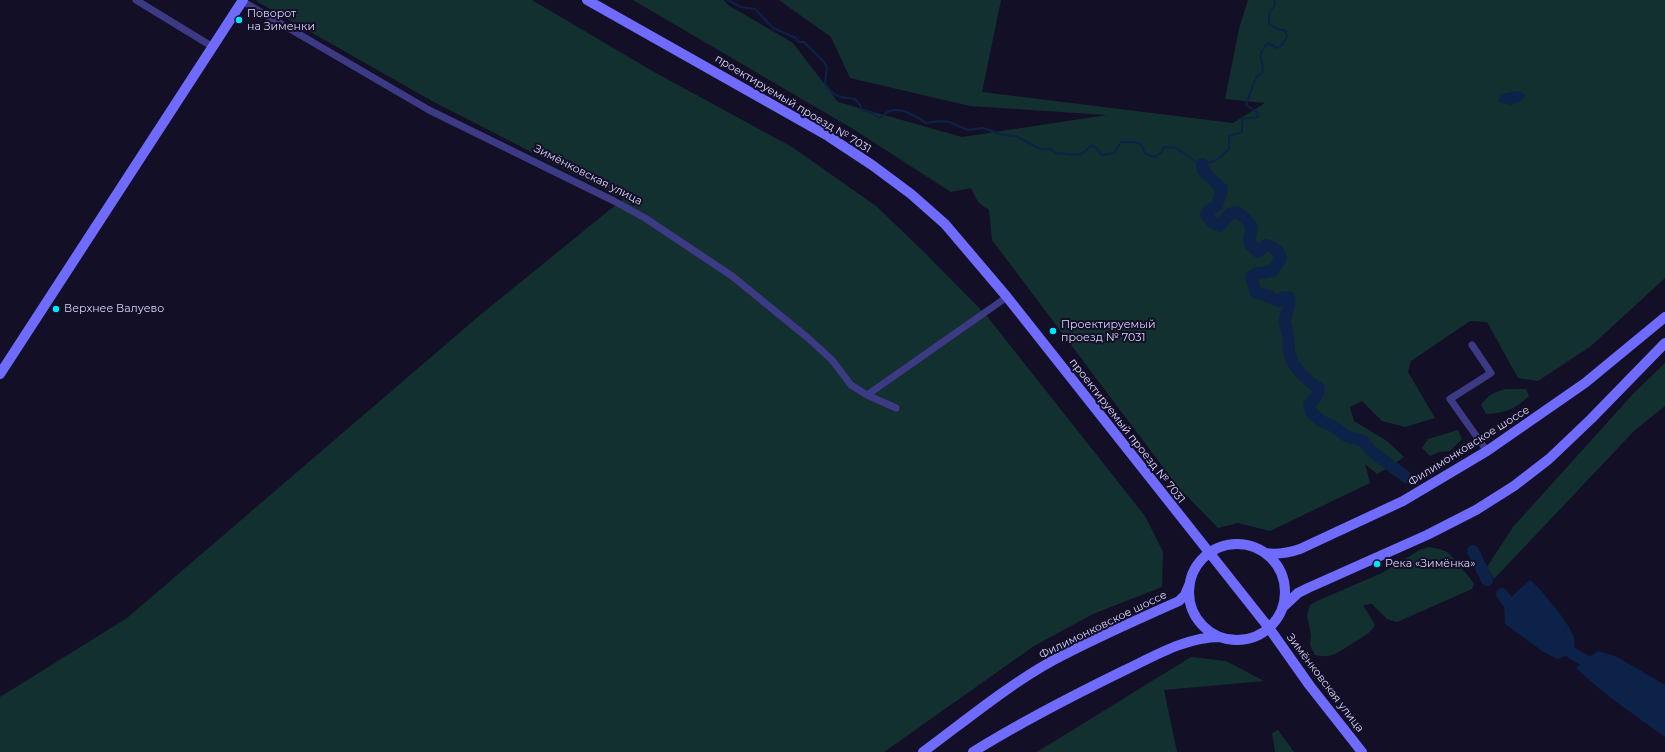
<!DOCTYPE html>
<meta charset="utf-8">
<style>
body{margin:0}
canvas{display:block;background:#130f26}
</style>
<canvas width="1665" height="752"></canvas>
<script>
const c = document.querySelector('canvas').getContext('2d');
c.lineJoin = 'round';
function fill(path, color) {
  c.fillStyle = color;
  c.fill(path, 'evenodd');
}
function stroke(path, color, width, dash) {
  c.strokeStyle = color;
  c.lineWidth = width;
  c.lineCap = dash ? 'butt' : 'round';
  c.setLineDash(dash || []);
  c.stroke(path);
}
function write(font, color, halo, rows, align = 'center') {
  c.font = font + ' Montserrat,sans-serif';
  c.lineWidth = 4;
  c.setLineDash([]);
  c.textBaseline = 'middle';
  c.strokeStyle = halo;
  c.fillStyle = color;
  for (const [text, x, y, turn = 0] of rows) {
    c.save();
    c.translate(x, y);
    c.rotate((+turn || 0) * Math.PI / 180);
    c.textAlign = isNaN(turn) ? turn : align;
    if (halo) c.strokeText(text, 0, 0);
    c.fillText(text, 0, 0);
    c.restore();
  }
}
const green = new Path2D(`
 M257,0H532L654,72L792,147L876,206L924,252L986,315L1145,516L1163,552L1162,587L1093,614L1034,646L884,752H0V697L127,618L479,316L623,199L432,101L256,1Z
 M633,0H724L728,5L793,43L838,102L962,137L1107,115L970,106L850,78L831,37L779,0H1001L982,92L1233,123L1265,103L1225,99L1239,29L1248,0H1665V278L1591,346L1538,381L1518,378L1487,322L1470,321L1411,361L1408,372L1435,418L1405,427L1382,421L1362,401L1350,407L1354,421L1387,441L1404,457L1388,468L1377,474L1365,464L1370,483L1270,531L1238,523L1218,528L1178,487L992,240L989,210L978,202L971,188L951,192L853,129Z
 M1665,363V406L1634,431L1494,579L1487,567L1513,527L1633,394Z
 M1506,389H1526L1529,396C1515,409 1506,413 1486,414L1481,405C1488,395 1494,392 1506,389Z
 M1458,430L1462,439L1450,451L1439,452L1430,456L1422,448L1428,439Z
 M1428,547C1450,550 1450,554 1462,569C1467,574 1470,578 1474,584L1472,589L1397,622L1387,619L1372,604L1363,605L1375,625C1368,636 1363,636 1353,643C1338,652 1333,659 1315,655L1310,645L1311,635L1307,615L1310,605L1317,601L1382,573L1418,551Z
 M1191,657L1226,661L1264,681L1164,690L1177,752H1037Z
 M1278,730L1294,752H1275L1272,733Z`);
const water = new Path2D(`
 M1518,91L1525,94L1524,99L1511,105L1498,101L1501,94Z
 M1530,580C1541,589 1571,625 1574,638C1575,642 1573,649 1573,654L1557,659L1542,651L1505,624L1504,605L1507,601Z
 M1598,651L1617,657L1665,685V737C1634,715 1604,694 1576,668L1585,660Z`);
const stream = new Path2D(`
 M728,0L741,7L755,9L773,28L796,38L799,42H804L824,62L827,67L825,83C834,98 840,97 855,99L860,105L862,110L873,113L879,118C883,116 886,112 890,111C901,107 918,117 926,123L940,121L949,122L968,130L983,128L1003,135L1016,136L1040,149H1050L1056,153L1078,155L1083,153L1091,146L1095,147L1102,155L1114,153L1121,142H1134L1141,144L1145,154L1155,157L1162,152L1164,147L1176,148L1195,161
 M1201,163C1214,165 1221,157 1229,149V136L1242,132V119L1258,117L1257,112L1246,105L1256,77L1262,73L1263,67L1260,55L1267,43L1277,48L1282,45L1287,37L1286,31L1277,29L1269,24V13L1275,5L1274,0`);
const river = new Path2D(`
 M1202,164L1203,170L1211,178
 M1216,183L1222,189L1217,206L1209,210L1206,215L1213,223L1220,226L1229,214L1236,212C1245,217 1257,226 1249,237L1250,244L1258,252L1266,245C1274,247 1278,250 1281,258L1272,271L1255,274L1251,277L1256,293C1266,293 1269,299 1279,301L1284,297L1289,298C1291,306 1287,311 1285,319C1284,323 1287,329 1288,334C1289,341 1288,349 1290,356C1294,368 1308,382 1319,388L1318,394L1309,405L1312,413L1321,421L1333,426L1346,436L1364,441L1370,450L1406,477
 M1473,551L1487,580
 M1502,594L1507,601L1518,610
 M1561,644L1573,654L1598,667`);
const street = new Path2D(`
 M136,0L213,47
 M242,1L429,110L614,201L645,218L732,276L808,338L832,360L851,385L867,395L896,408
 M1472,345L1491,373L1450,399L1487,451
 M867,395L1007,297`);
const secondary = new Path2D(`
 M587,0L828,136L872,165L911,194L945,224L1007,297L1269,628L1310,686L1362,752
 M0,374L243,0
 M1189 592a48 48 0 1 1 96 0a48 48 0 1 1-96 0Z
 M1265,553C1278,555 1288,553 1300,549L1403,501L1487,451L1585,383L1665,317
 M1283,607L1298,593L1308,588L1427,535L1476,510L1514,486L1549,459L1591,419L1665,343
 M923,752C965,721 1007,686 1052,661C1093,639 1136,620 1179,601L1185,595L1190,583
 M973,752C1021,722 1072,696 1123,671C1153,657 1185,637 1220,637`);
const markers = [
 [239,20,4,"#00e5ff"],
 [56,309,4,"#00e5ff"],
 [1053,331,4,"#00e5ff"],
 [1377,564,4,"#00e5ff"]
];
const poiNames = [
 ["Поворот",247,14],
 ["на Зименки",247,27],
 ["Верхнее Валуево",64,309],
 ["Проектируемый",1061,325],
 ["проезд № 7031",1061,338],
 ["Река «Зимёнка»",1385,564]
];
const streetNames = [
 ["проектируемый проезд № 7031",793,104,31],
 ["Зимёнковская улица",588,175,27],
 ["проектируемый проезд № 7031",1127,431,52],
 ["Филимонковское шоссе",1469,446,-32],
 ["Филимонковское шоссе",1103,625,-26],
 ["Зимёнковская улица",1325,683,53]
];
fill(green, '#12302f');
fill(water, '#0c2248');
stroke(stream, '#0c2248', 2);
stroke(river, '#0c2248', 12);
stroke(street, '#3d3a85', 7);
stroke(secondary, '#6f6bff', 10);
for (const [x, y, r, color] of markers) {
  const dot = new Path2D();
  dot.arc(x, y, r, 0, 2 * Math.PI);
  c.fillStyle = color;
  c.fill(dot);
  stroke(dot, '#130f26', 1.5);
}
write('11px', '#d9d4ff', '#130f26', poiNames, 'left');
write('11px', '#d9d4ff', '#130f26', streetNames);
</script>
